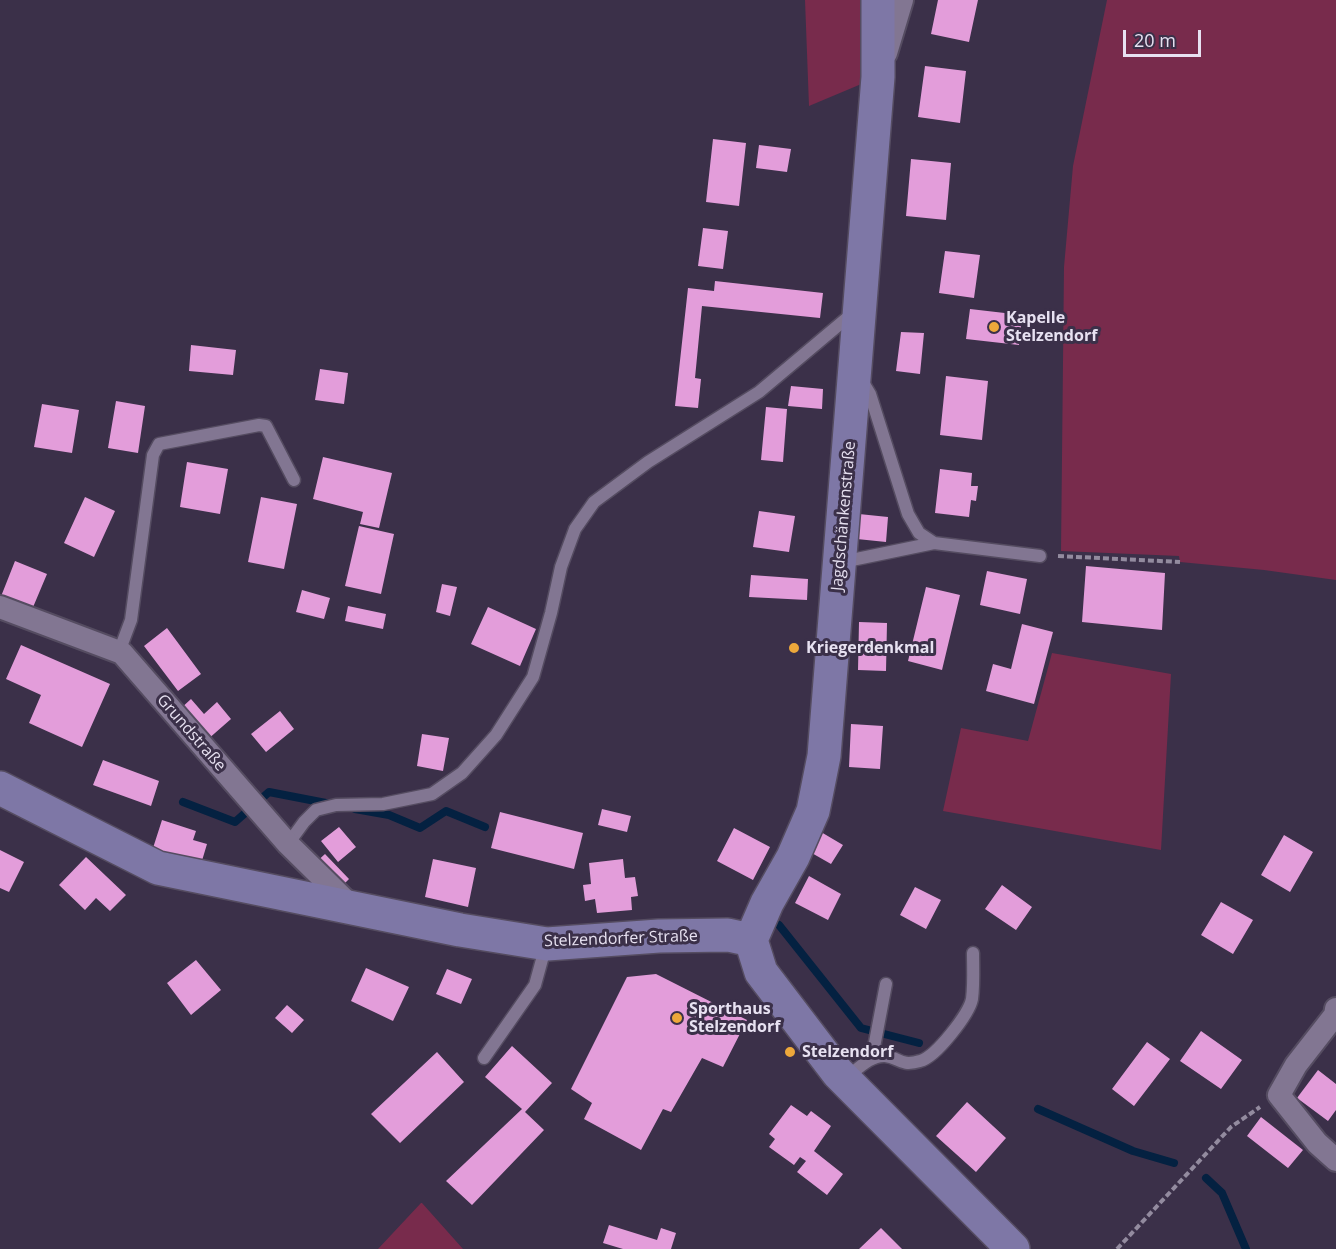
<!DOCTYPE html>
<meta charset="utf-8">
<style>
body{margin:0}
#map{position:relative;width:1336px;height:1249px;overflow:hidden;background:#3b3049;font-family:"Open Sans",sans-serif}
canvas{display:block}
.scale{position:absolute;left:1123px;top:30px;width:78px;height:27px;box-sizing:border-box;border:3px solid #e7e1f1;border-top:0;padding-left:8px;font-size:18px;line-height:21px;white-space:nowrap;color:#e7e1f1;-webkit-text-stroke:4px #3b3049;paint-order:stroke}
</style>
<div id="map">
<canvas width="1336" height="1249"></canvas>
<div class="scale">20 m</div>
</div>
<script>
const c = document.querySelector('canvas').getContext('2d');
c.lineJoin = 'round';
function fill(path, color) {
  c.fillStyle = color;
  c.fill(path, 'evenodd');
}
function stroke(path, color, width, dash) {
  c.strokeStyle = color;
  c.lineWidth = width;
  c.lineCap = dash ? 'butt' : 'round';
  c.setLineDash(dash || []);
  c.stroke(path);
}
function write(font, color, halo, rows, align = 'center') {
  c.font = font + ' "Open Sans",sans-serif';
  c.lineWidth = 6;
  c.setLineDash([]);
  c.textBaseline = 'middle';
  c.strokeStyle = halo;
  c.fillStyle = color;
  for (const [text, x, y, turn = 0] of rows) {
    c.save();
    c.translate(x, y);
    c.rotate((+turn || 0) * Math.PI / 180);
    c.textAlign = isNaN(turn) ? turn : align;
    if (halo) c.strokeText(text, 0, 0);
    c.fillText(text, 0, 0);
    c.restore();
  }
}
const green = new Path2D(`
 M805,0H902L878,77L809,106Z
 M1107,0H1336V580L1264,570L1180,562L1179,556L1061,551L1064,267L1073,166Z
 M1052,653L1171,674L1161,850L943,811L961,728L1028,741Z
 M422,1203L463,1249H378L421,1203Z`);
const stream = new Path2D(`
 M183,802L235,822L269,792L331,804
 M355,809L389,815L420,828L446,811L485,827
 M779,925L861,1028L919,1043
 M1038,1109L1133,1151L1174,1163
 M1206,1178L1222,1193L1246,1249`);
const building = new Path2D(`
 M938,0H978L969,42L931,34Z
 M925,66L966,71L960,123L918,117Z
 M713,139L746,143L739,206L706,202Z
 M759,145L791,149L787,172L756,168Z
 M911,159L951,163L946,220L906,216Z
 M703,228L728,231L723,269L698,266Z
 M945,251L980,255L974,298L939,293Z
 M715,281L823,293L820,318L702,306L695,378L701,379L698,408L675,406L688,288L714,291Z
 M970,309L1022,315L1019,345L966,339Z
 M901,332L924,333L920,374L896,371Z
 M191,345L236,350L233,375L189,371Z
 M320,369L348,373L344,404L315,400Z
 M946,376L988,381L982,440L940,435Z
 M791,386L823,389L822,409L788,406Z
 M116,401L145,406L138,453L108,448Z
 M42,404L79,410L72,453L34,447Z
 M766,407L787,409L783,462L761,460Z
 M323,457L392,473L379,528L360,524L363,512L313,499Z
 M187,462L228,469L220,514L180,507Z
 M940,469L972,473L971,486H978L976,501L971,500L969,517L935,513Z
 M85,497L115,511L94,557L64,543Z
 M261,497L297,504L284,569L248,562Z
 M759,511L795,516L789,552L753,547Z
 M859,514L888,517L886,542L857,539Z
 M359,526L394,534L381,594L345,586Z
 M15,561L47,574L31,612L0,599Z
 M1086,566L1165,573L1162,630L1082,622Z
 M987,571L1027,579L1020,614L980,605Z
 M751,575L808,579L807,600L749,597Z
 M442,584L457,587L450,616L436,612Z
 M926,587L960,595L942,670L908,661Z
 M302,590L330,598L324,619L296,612Z
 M348,606L386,614L383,629L345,621Z
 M488,607L536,629L520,666L471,644Z
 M859,622L887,623L886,671L858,670Z
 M1022,624L1053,632L1034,704L986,691L993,664L1011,669Z
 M167,628L201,674L178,691L144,646Z
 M21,645L110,684L82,747L29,723L41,695L6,679Z
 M191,699L204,714L217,702L231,719L207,740L179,710Z
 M280,711L294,729L266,752L251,734Z
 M851,724L883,726L880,769L849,767Z
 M422,734L449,738L443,771L417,766Z
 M103,760L159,781L151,806L93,785Z
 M602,809L631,816L627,832L598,825Z
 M500,812L583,833L574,869L491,848Z
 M162,820L196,831L193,840L207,844L201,864L153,848Z
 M339,827L356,847L338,862L321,841Z
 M734,828L770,847L753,880L717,861Z
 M821,832L843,845L831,864L810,852Z
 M1284,835L1313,852L1290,892L1261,875Z
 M0,850L24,862L9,892L0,888Z
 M325,854L349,879L338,890L314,864Z
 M86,857L126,895L110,911L96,898L85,910L59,885Z
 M433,859L476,868L468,907L425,897Z
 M623,859L625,878L635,877L638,896L631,897L632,910L597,913L595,899L585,901L583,885L591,884L589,863Z
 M809,876L841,894L828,920L795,903Z
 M1002,885L1032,907L1016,930L985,909Z
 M915,887L941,900L926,929L900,915Z
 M1221,902L1253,920L1233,954L1201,935Z
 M196,960L221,990L191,1015L167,983Z
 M366,968L409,987L393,1021L351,1001Z
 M447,969L472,979L461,1004L436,994Z
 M656,974L747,1020L723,1067L702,1058L671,1112L663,1109L641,1150L584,1119L592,1103L571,1089L627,977Z
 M287,1005L304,1020L292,1033L275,1018Z
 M1201,1031L1242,1060L1221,1089L1180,1061Z
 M1147,1042L1170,1059L1134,1106L1112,1089Z
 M512,1046L552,1083L525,1112L544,1130L472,1205L446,1181L522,1109L485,1077Z
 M437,1052L464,1082L400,1143L371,1114Z
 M1318,1070L1336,1084V1110L1328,1121L1297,1098Z
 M967,1102L1006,1138L976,1172L936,1136Z
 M791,1105L807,1116L811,1111L831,1126L814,1151L843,1174L827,1195L797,1172L806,1161L800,1157L794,1165L769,1147L775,1139L769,1134Z
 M1261,1117L1303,1150L1288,1168L1247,1136Z
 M609,1225L657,1240L661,1228L676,1233L671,1249H623L603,1243Z
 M881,1228L902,1249H859Z`);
const path = new Path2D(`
 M1058,556L1180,562
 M1117,1249L1231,1127L1260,1107`);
const lane = new Path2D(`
 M861,379L870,394L908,514L919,533L934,543L1040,556
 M842,562L934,543
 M119,652L131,620L153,455L159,444L259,425L266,426L294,480
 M288,844L304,822L316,810L336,805L383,804L432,794L462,773L496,735L533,677L551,613L561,567L575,529L594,502L648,462L759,392L853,313
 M484,1058L535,985L546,945
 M872,1058L886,984
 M846,1078C857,1070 870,1055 885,1056C899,1057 900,1067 920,1061C936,1057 969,1014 972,999C974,984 973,967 973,953`);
const street = new Path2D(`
 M886,53L902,0
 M0,607L122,653L288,844L351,906
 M1336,1009L1335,1015L1296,1065L1279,1095L1317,1143L1336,1160`);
const secondary = new Path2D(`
 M0,788L158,868L460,930L547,944L659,936L728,935L751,940
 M751,940L767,903L793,857L813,811L824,756L878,77V0
 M751,940L761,972L838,1073L1013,1249`);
const markers = [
 [994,327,6,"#eda83b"],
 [794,648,6,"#eda83b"],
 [677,1018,6,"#eda83b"],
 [790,1052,6,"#eda83b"]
];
const poiNames = [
 ["Kapelle",1006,318],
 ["Stelzendorf",1006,336],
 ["Kriegerdenkmal",806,648],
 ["Sporthaus",689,1009],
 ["Stelzendorf",689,1027],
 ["Stelzendorf",802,1052]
];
const streetNames = [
 ["Jagdschänkenstraße",844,516,-85],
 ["Grundstraße",191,733,49],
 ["Stelzendorfer Straße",621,939,-2]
];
fill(green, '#782b4c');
stroke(stream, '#042141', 8);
fill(building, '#e39dda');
stroke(lane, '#554c61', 15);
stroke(street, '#554c61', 26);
stroke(secondary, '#554c61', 36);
stroke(path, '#938b9f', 4, [6, 3]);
stroke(lane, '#827692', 12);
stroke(street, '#827692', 22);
stroke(secondary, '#7e77a6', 33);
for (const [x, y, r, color] of markers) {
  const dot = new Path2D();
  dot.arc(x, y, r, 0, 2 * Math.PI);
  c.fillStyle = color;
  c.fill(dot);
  stroke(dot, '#3b3049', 2);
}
write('bold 16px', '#e7e1f1', '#3b3049', poiNames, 'left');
write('16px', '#e7e1f1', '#3b3049', streetNames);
</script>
